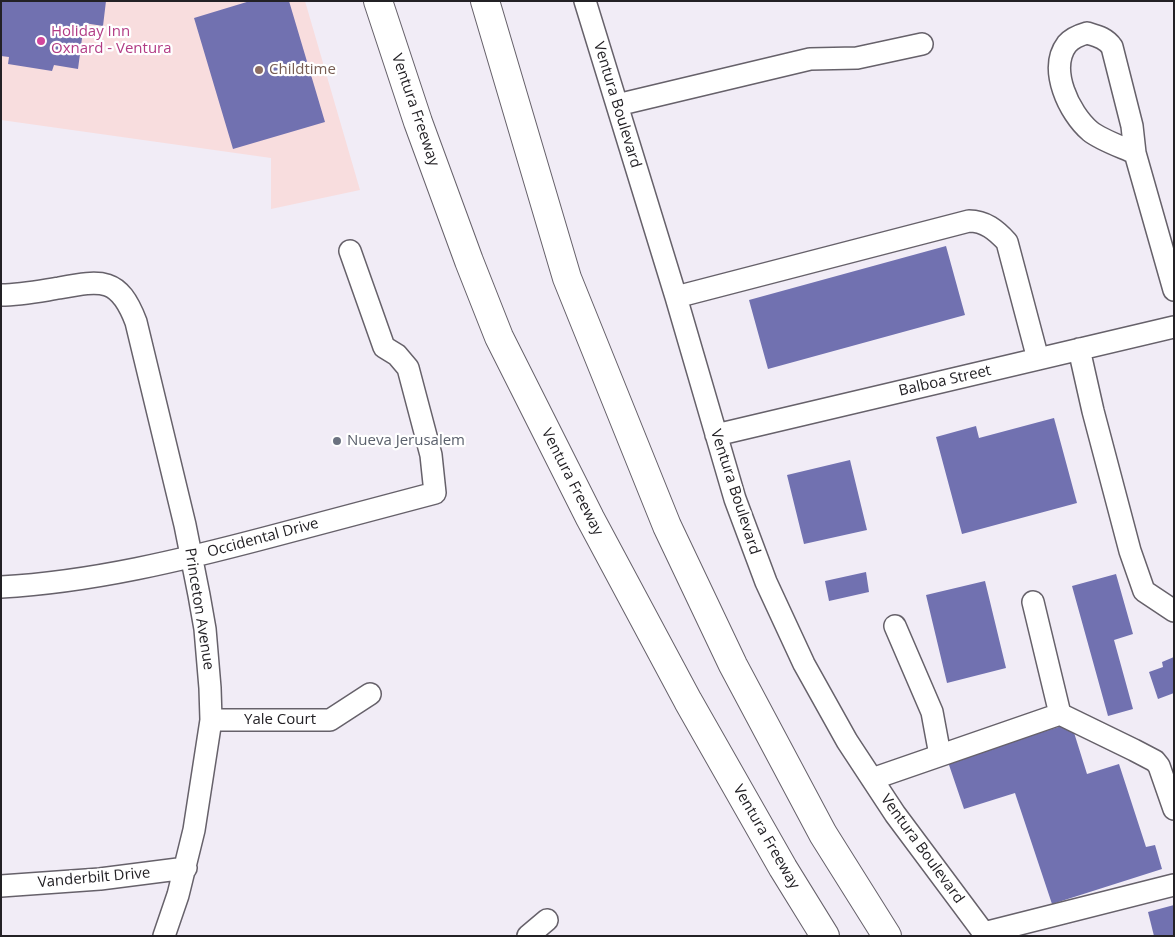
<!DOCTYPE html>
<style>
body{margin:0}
#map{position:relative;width:1175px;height:937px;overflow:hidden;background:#f1ecf6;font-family:"Open Sans",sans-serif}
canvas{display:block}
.frame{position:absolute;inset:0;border:2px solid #232125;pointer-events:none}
</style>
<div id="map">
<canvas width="1175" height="937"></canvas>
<div class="frame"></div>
</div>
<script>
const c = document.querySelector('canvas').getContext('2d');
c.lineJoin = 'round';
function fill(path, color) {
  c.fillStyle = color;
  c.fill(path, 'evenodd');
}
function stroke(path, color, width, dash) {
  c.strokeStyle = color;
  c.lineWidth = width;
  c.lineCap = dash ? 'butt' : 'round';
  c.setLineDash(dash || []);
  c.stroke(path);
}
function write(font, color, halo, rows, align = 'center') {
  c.font = font + ' "Open Sans",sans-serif';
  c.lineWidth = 4.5;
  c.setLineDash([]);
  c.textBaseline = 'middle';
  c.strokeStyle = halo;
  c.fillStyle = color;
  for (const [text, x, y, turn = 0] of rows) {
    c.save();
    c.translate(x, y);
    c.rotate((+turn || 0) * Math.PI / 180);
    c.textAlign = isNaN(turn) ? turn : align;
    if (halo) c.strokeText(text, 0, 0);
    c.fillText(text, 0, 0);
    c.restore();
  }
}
const commercial = new Path2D(`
 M1,1H305L360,190L271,209V158L1,120Z`);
const building = new Path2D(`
 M1,1H106L103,26L84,23L78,69L54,65L52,71L8,64L9,57L1,56Z
 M250,1H289L325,122L233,149L194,18Z
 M946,246L965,315L768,369L749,300Z
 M1054,418L1077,503L962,534L936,437L976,426L979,438Z
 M850,460L867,530L804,544L787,475Z
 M866,572L869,592L829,601L825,581Z
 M1116,574L1133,634L1114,640L1133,709L1108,716L1072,586Z
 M985,581L1006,668L947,683L926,595Z
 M1174,657V693L1158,699L1149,672L1163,667L1162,662Z
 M1071,723L1087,774L1119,764L1146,847L1155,845L1162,869L1052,904L1015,793L964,809L948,762Z
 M1174,905V936H1154L1148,912Z`);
const minor = new Path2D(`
 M585,1L676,297L735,499L766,582L804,664L847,741L895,814L986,936
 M617,105L810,59L857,58L922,44
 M1135,153C1122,147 1101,140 1090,131C1069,113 1048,69 1067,44C1072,38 1080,35 1087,33C1097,36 1106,38 1112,47L1132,126L1135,153L1174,290
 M1,295C21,295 40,291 59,288C102,280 119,277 136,322L185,525L199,595L205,629L210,688L211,720L194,830L178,895L164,936
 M676,297L969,221C985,221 996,230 1007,242L1038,359
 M1079,349L1093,411L1130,551L1144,591L1174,611
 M716,435L1174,327
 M1,587C92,582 182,560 269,537C324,522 380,508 435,493L431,455L408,368L397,355L384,347L350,251
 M1033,602L1060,714
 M895,626L932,712L940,755
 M211,720H330L370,694
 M872,779L1060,714L1134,750L1155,761L1159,766L1174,809
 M1,886L100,879L186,868
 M984,933L1174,885
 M528,936L547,920`);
const highway = new Path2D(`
 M378,1L418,122L469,261L499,337L590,518L688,701L783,868L825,936
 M485,1L567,278L667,526L733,665L823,834L887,936`);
const markers = [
 [41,41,5,"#d1479c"],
 [259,70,5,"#8d6e63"],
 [337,441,5,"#6b7280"]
];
const hotelNames = [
 ["Holiday Inn",51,32],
 ["Oxnard - Ventura",51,49]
];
const educationNames = [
 ["Childtime",269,70]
];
const streetNames = [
 ["Ventura Boulevard",617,105,73],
 ["Ventura Freeway",415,110,71],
 ["Balboa Street",945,381,-13],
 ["Ventura Freeway",572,482,63],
 ["Ventura Boulevard",735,492,72],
 ["Occidental Drive",263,538,-15],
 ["Princeton Avenue",199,609,81],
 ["Yale Court",280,720],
 ["Ventura Freeway",766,837,60],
 ["Ventura Boulevard",922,849,54],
 ["Vanderbilt Drive",94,878,-5]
];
const worshipNames = [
 ["Nueva Jerusalem",347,441]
];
fill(commercial, '#f8ddde');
fill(building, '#7171b0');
stroke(minor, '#66616a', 24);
stroke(highway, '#66616a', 30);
stroke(minor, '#fff', 21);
stroke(highway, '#fff', 28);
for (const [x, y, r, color] of markers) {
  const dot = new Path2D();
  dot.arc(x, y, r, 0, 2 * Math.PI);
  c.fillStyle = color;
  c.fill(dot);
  stroke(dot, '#fff', 2);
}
write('15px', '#b23c85', '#fff', hotelNames, 'left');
write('15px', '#785e54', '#fff', educationNames, 'left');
write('15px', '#232125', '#fff', streetNames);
write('15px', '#5b616d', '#fff', worshipNames, 'left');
</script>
